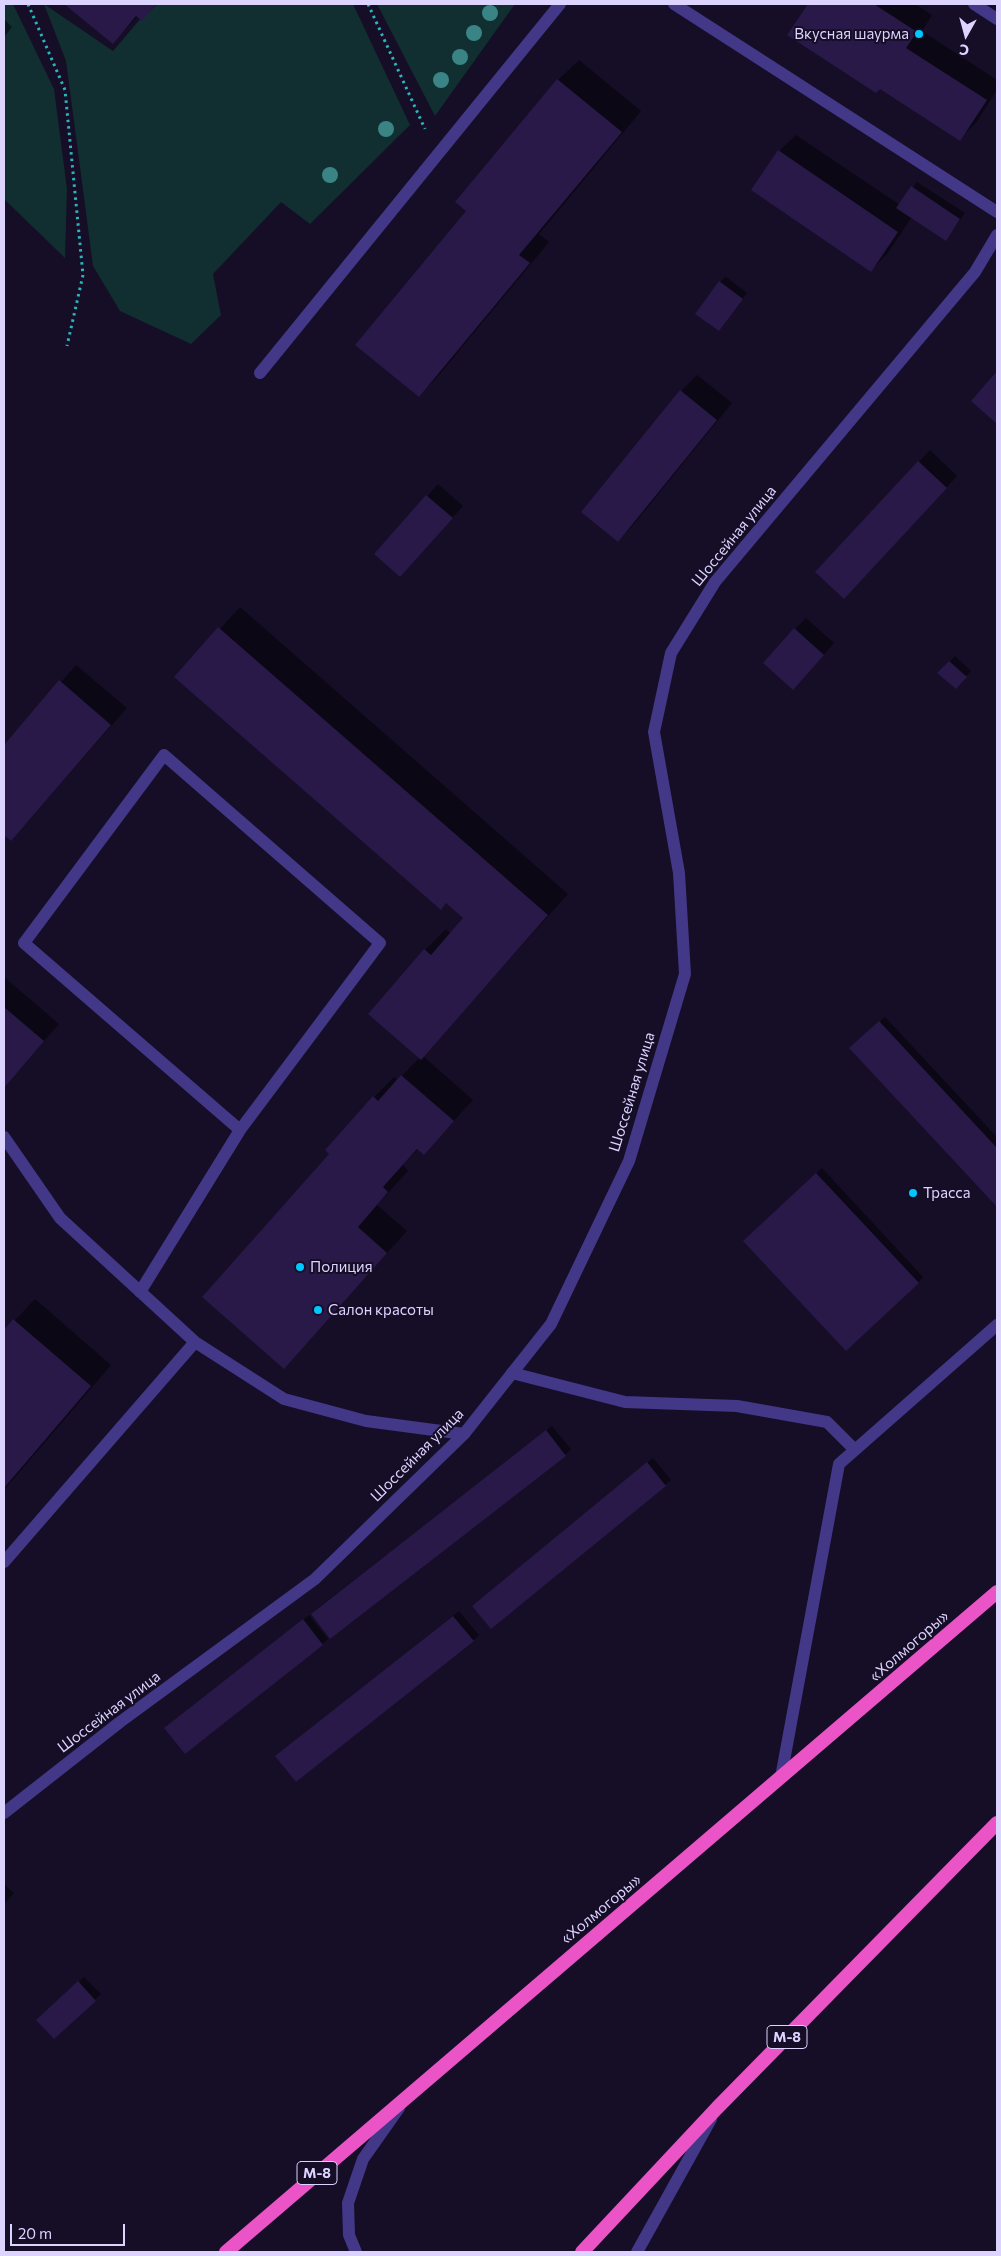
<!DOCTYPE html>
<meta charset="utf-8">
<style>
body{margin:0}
#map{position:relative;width:1001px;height:2256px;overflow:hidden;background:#150e26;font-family:Commissioner,sans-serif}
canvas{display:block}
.frame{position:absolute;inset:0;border:5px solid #ddd3ff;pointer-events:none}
.north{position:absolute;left:941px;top:10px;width:50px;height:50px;-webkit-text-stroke:4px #150e26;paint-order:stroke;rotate:187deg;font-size:14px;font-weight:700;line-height:20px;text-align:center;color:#ddd3ff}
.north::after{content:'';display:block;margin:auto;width:18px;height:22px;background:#ddd3ff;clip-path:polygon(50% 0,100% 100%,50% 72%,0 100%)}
.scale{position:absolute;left:10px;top:2224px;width:115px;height:22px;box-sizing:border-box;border:2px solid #ddd3ff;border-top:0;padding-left:6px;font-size:15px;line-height:18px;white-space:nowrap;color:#ddd3ff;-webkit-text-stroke:4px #150e26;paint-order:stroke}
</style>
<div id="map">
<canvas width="1001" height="2256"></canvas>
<div class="frame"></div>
<div class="north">С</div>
<div class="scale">20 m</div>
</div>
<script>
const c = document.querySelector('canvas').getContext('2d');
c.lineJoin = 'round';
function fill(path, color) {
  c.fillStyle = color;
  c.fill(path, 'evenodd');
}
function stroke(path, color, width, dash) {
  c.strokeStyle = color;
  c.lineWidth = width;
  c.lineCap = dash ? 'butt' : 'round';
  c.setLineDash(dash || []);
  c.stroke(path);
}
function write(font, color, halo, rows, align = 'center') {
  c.font = font + ' Commissioner,sans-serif';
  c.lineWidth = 4;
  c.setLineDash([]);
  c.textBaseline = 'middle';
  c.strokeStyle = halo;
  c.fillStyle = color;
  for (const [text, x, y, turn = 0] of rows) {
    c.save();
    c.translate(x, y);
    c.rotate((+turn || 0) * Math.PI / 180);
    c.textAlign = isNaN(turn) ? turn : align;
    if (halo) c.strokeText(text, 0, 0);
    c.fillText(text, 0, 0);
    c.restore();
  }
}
const green = new Path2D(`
 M4,4H13L54,89L67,189L65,258L4,199Z
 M44,4L113,51L153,4H353L410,125L310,224L281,202L213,274L221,315L191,344L120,311L93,266L66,61Z
 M377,4H515L435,116Z`);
const shadow = new Path2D(`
 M66,4H157L142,19L138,16L113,42Z
 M809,4H915L932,15L922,31L997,80V90L976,123L959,139L880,88L789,35Z
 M4,19L12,27L4,37Z
 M579,60L641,111L539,234L549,242L439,375L419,396L467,210L558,80Z
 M796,135L900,205L917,182L965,213L946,239L912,217L887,254L871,270L753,189L779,151Z
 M726,277L747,293L719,330L720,282Z
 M697,375L732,403L634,524L618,541L681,391Z
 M930,450L957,476L855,586L816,572Z
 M438,484L463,506L400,576L376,554Z
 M240,607L568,894L423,1056L473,1100L423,1154L418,1149L403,1165L408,1171L377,1205L407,1231L284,1367L331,1154L374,1097L394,1077L398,1080L420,1057L369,1013L425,950L446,929L451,934L465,918L176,677Z
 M806,618L834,643L804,677L795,629Z
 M955,656L971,671L956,687L939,673Z
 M76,665L127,708L11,840L4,834V747Z
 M4,977L59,1024L4,1086Z
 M885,1017L997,1137V1205L851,1048Z
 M822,1168L923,1277L918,1283L745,1241Z
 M35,1299L111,1365L4,1490V1332Z
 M552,1426L571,1449L565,1455L331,1637L312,1614L318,1608Z
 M653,1458L671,1480L491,1628L473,1606Z
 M459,1611L479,1635L473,1641L282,1751Z
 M309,1615L328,1639L322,1644L165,1728Z
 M4,1884L14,1893L4,1904Z
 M84,1977L101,1994L54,2037L38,2020Z`);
const building = new Path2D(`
 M64,4H156L142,21L136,16L113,44Z
 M808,4H874L917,32L906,48L987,100L960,141L880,89L876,93L787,35Z
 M557,79L622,132L519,255L530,263L419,397L355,345L466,211L455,202Z
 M778,150L898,232L871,272L751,190Z
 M911,186L960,219L946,241L896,208Z
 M719,281L743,299L719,331L695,314Z
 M997,371V424L971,401Z
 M680,390L717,420L618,542L581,512Z
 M918,461L947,488L844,599L815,572Z
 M426,495L453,518L400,577L374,554Z
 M218,627L548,915L421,1060L368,1014L424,949L431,955L463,918L446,903L441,910L174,677Z
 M794,628L824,655L793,690L763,663Z
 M949,661L967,677L956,689L937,673Z
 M59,680L111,725L11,841L4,835V745Z
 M4,1007L44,1041L4,1088Z
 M879,1021L997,1148V1207L849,1048Z
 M401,1075L454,1121L424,1155L417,1149L383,1187L388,1192L358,1227L387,1253L284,1369L202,1297L329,1154L325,1150L373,1096L378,1101Z
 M816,1173L919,1283L846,1351L743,1241Z
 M13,1319L91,1386L4,1488V1330Z
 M546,1430L566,1456L330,1639L311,1614Z
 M647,1462L666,1486L491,1629L472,1606Z
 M453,1616L474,1641L296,1782L275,1756Z
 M303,1619L323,1645L185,1754L164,1728Z
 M78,1981L96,2001L54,2039L36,2020Z`);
const path = new Path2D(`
 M28,4L65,90L83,275L67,346
 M368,4L425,129`);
const service = new Path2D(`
 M674,4L997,212
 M974,4L997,19
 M260,373L560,4
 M164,755L380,943L240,1130L24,943Z
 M4,1137L60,1218L195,1342L284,1399L366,1421L464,1434
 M140,1292L240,1130
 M512,1373L625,1402L737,1406L827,1422L855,1450
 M4,1562L195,1342
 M781,1777L839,1464L997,1325
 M637,2252L711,2119`);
const minor = new Path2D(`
 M4,1813L120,1722L315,1579L464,1434L551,1324L629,1161L685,974L679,873L654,732L671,653L715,582L975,272L997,235
 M356,2252L349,2235L348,2203L363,2159L399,2108`);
const trunk = new Path2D(`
 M226,2252L997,1592
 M582,2252L717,2108L997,1823`);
const trees = [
 [490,13],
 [474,33],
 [460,57],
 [441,80],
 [386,129],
 [330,175]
];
const markers = [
 [919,34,5,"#00c7fe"],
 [913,1193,5,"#00c7fe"],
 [300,1267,5,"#00c7fe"],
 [318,1310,5,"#00c7fe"]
];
const shields = [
 [787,2037,40],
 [317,2173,40]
];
const shieldNames = [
 ["М-8",787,2037],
 ["М-8",317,2173]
];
const poiNames = [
 ["Вкусная шаурма",909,34,"right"],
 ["Трасса",923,1193],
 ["Полиция",310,1267],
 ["Салон красоты",328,1310]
];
const streetNames = [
 ["Шоссейная улица",734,536,-51],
 ["Шоссейная улица",632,1092,-73],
 ["Шоссейная улица",417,1455,-45],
 ["«Холмогоры»",909,1646,-41],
 ["Шоссейная улица",109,1712,-37],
 ["«Холмогоры»",601,1909,-40]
];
fill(green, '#112e31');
fill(shadow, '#0007');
fill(building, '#281948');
stroke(path, '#29b5bd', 3, [2.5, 4]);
stroke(service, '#433788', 12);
stroke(minor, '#433788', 12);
stroke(trunk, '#ea54c6', 14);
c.fillStyle = '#3a8485';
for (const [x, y] of trees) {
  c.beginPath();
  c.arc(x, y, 8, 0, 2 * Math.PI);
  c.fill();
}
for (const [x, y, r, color] of markers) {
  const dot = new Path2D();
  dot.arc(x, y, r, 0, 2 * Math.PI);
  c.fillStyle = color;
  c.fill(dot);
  stroke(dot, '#150e26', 2);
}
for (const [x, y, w] of shields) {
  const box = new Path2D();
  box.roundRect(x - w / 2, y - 11.5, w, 23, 4);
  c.fillStyle = '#150e26';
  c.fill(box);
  stroke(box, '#ddd3ff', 1);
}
write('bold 14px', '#ddd3ff', null, shieldNames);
write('15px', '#ddd3ff', '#150e26', poiNames, 'left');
write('15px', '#ddd3ff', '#150e26', streetNames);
</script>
